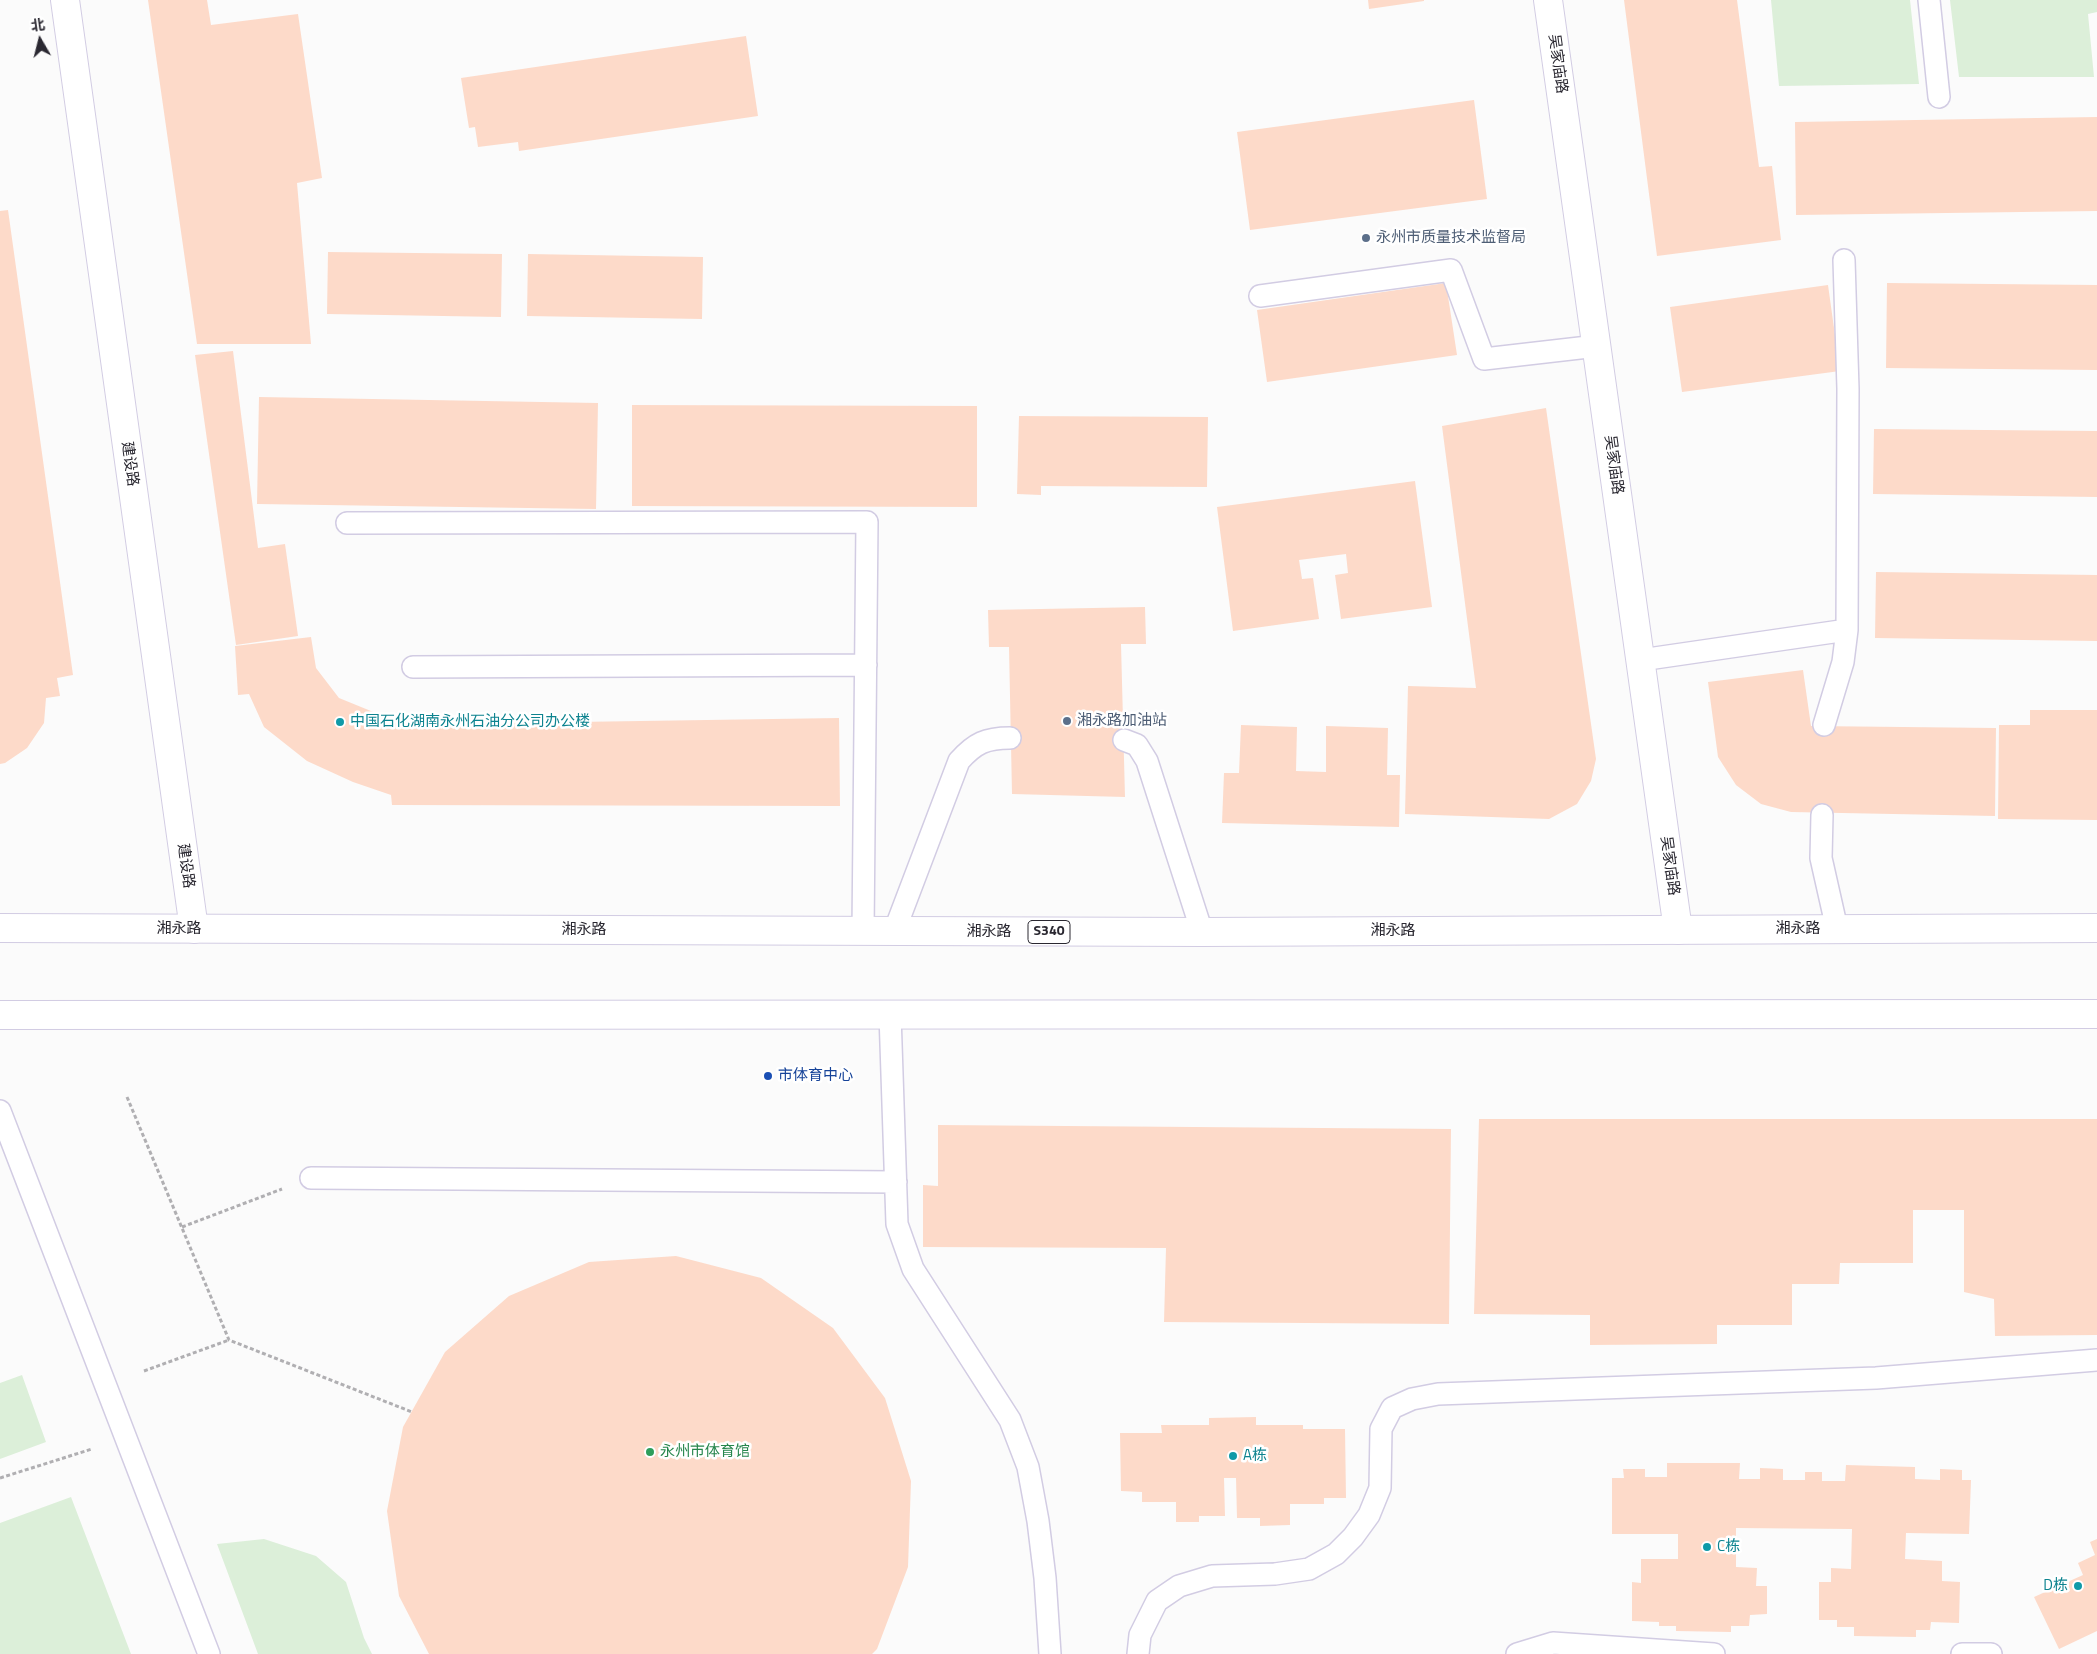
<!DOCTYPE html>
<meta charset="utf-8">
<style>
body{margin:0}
#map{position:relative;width:2097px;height:1654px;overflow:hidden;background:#fbfbfb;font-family:"Titillium Web","Noto Sans SC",sans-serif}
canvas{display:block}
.north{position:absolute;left:15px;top:15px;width:50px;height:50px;-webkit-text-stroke:4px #fff;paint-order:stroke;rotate:352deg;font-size:14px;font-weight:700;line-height:20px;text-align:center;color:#2a2831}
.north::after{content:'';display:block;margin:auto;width:18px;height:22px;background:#2a2831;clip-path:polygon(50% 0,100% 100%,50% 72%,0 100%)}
</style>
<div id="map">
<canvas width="2097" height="1654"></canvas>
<div class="north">北</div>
</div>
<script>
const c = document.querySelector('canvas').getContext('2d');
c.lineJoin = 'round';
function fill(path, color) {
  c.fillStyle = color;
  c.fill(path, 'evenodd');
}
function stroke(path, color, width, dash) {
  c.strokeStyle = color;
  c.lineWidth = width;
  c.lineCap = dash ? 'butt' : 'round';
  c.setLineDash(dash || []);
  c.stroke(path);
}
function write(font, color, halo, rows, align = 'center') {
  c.font = font + ' "Titillium Web","Noto Sans SC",sans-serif';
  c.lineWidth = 5;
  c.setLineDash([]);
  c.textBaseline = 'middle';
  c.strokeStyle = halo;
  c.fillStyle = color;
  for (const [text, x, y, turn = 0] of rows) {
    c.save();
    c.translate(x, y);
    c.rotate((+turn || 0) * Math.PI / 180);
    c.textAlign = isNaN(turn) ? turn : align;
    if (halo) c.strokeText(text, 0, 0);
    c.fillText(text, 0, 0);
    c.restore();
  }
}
const green = new Path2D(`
 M1771,0H1910L1919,84L1779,86Z
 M1950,0H2097V12L2088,14L2094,77H1959Z
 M22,1375L46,1442L0,1459V1383Z
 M71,1497L131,1654H0V1523Z
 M264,1539L316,1556L346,1582L364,1638L372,1654H258L217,1544Z`);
const building = new Path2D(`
 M148,0H207L211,25L298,14L322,178L297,183L311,344H197Z
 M1368,0H1424V1L1369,9Z
 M1624,0H1737L1759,167L1772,166L1781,240L1657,256Z
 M746,36L758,116L519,151L518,142L478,147L475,127L469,128L461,78Z
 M1474,100L1487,199L1250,230L1237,132Z
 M2097,117V211L1796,215L1795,122Z
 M8,210L73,675L57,678L60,696L46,698L44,723L27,748L5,763L0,764V211Z
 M328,252L502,254L501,317L327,314Z
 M528,254L703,257L702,319L527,316Z
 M1446,283L1457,355L1267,382L1257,310Z
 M1887,283L2097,285V370L1886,368Z
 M1828,285L1840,371L1682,392L1670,307Z
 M233,351L258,548L285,544L298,636L236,645L195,355Z
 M259,397L598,403L596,509L257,504Z
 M632,405L977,406V507L632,506Z
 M1546,408L1596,759L1591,781L1577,804L1549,819L1405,814L1408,686L1476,688L1442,426Z
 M1019,416L1208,417L1207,487L1041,486V495L1017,494Z
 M1874,429L2097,431V497L1873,494Z
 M1415,481L1432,607L1341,619L1335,575L1348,573L1346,554L1299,560L1302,579L1313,578L1319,619L1233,631L1217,507Z
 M1876,572L2097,575V641L1875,638Z
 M1145,607L1146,644H1121L1125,797L1012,794L1009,647H989L988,610Z
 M311,637L316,668L339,698L393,720L443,724L839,718L840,806L392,805L391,795L353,782L307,761L264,727L249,694L238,695L235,646Z
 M1803,670L1811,726L1996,728L1995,816L1791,812L1761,804L1736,785L1718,757L1708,682Z
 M2030,710H2097V820L1998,819L1999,725H2030Z
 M1241,725L1297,727L1296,771L1326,772V726L1388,728L1387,775H1400L1399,827L1222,823L1224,773H1239Z
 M1479,1119H2097V1335L1995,1336L1994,1299L1964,1292V1210H1913V1263H1840L1839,1284H1792V1325H1717V1344L1590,1345V1315L1474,1314Z
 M938,1125L1451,1129L1449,1324L1164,1322L1166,1248L923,1247V1185L938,1186Z
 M676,1256L761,1278L833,1328L885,1398L911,1481L908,1567L877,1649L872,1654H429L399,1596L387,1511L403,1427L445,1352L509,1296L589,1262Z
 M1256,1417V1425H1303V1429H1345L1346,1498H1324V1504H1290V1525L1260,1526V1518H1237L1236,1478H1224L1225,1516H1199V1522H1176V1502H1142V1492L1121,1491L1120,1433H1162L1161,1425H1209V1418Z
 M1667,1463H1740L1739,1479H1760V1468L1783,1469V1480H1805V1472H1822V1481H1845L1846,1465L1915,1467V1479L1940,1480V1469L1962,1470V1480H1971L1969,1534L1906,1533L1905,1559L1942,1561V1581L1960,1582L1959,1623L1931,1622L1930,1630H1916V1637L1854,1636V1627H1837V1620H1819V1582H1831V1568L1851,1569L1852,1529L1736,1528V1567L1757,1568L1756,1586H1767V1614L1750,1615L1749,1626H1731V1632L1676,1631V1626H1659V1622L1632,1621V1582L1641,1583V1559H1678V1534H1612V1478H1624L1623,1469H1645V1477H1667Z
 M2097,1539V1631L2059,1649L2034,1597L2083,1575L2078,1563L2095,1555L2090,1542Z`);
const path = new Path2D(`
 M127,1097L229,1340L412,1412
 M182,1227L282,1189
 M144,1371L229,1340
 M0,1478L92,1449`);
const service = new Path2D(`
 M1929,0L1939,97
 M1260,296L1451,270L1484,359L1597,346
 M347,523L867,522L863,931
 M1641,660L1847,630
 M413,667L866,665
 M1824,725L1843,662L1847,630L1848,389L1844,260
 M1124,740L1137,745L1147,761L1202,932
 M1822,815L1821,858L1837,929
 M894,932L959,761C975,743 986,738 1010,738
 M890,1014L897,1224L913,1269L1010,1420L1028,1467L1038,1521L1045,1578L1050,1654
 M0,1111L209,1654
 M311,1178L896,1182
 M1138,1654L1140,1635L1157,1601L1179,1586L1212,1576L1275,1574L1309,1569L1336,1554L1353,1537L1369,1515L1380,1488L1381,1429L1392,1408L1412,1399L1438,1394L1876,1378L2097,1360
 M1517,1654L1553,1643L1714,1654
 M1962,1654H1991`);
const minor = new Path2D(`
 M1548,0L1678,930`);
const tertiary = new Path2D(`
 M65,0L194,929`);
const primary = new Path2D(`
 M0,928L1202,932L2097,928
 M0,1015L2097,1014`);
const markers = [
 [1366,238,5,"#5c6f8a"],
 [1067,721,5,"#5c6f8a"],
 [340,722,5,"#0f9aa8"],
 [768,1076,5,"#1a4fb4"],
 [650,1452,5,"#2e9e5b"],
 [1233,1456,5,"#0f9aa8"],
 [1707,1547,5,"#0f9aa8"],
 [2078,1586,5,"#0f9aa8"]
];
const shields = [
 [1049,932,42]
];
const shieldNames = [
 ["S340",1049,932]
];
const streetNames = [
 ["吴家庙路",1557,64,82],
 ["建设路",129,464,82],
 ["吴家庙路",1613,465,82],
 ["建设路",185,866,82],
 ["吴家庙路",1669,866,82],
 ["湘永路",179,929],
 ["湘永路",1798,929],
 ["湘永路",584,930],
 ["湘永路",1393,931],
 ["湘永路",989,932]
];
const serviceNames = [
 ["永州市质量技术监督局",1376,238],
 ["湘永路加油站",1077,721]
];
const cultureNames = [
 ["中国石化湖南永州石油分公司办公楼",350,722],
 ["A栋",1243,1456],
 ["C栋",1717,1547],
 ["D栋",2068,1586,"right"]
];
const transitNames = [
 ["市体育中心",778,1076]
];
const leisureNames = [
 ["永州市体育馆",660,1452]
];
fill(green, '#dcefd9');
fill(building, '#fddac9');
stroke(service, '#d2cce3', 24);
stroke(minor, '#d2cce3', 30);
stroke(tertiary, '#d2cce3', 30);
stroke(primary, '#d2cce3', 30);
stroke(path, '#b0afb2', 3, [4, 2.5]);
stroke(service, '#fff', 21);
stroke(minor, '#fff', 28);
stroke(tertiary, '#fff', 28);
stroke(primary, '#fff', 28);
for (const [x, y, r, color] of markers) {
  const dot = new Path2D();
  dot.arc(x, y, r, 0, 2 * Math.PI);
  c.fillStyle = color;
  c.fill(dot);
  stroke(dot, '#fff', 2);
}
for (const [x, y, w] of shields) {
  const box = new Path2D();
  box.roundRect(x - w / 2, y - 11.5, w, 23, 4);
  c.fillStyle = '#fff';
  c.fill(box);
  stroke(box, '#2a2831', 1);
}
write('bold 14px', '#2a2831', null, shieldNames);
write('15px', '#2a2831', '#fff', streetNames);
write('15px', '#4e5e75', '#fff', serviceNames, 'left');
write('15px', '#0d838f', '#fff', cultureNames, 'left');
write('15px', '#164399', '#fff', transitNames, 'left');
write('15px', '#27864d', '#fff', leisureNames, 'left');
</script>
